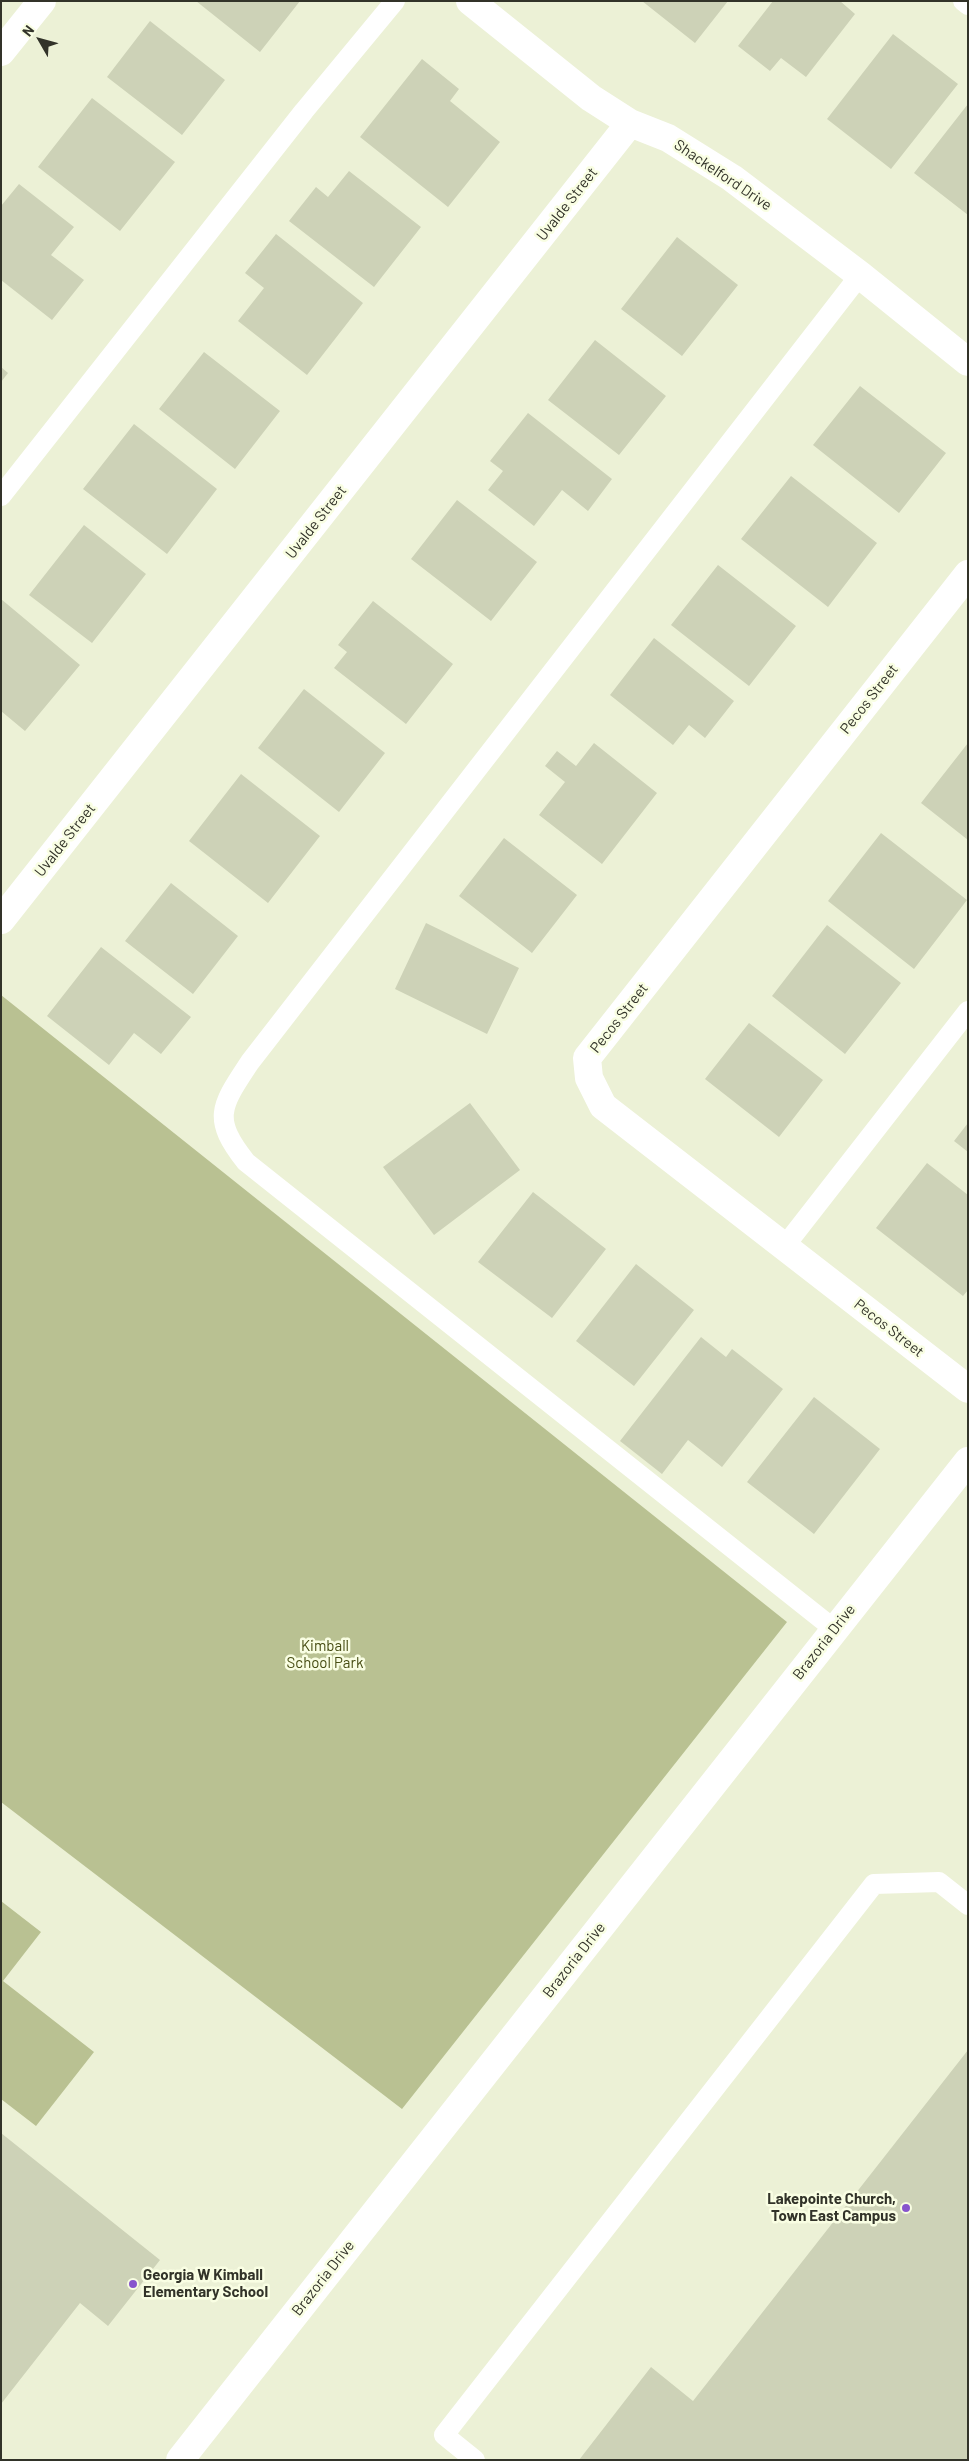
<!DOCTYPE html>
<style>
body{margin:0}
#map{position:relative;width:969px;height:2461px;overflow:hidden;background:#ecf1d6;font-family:Barlow,sans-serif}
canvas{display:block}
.frame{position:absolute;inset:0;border:2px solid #323329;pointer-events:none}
.north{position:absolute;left:15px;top:15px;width:50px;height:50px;-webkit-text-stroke:4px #f9fee3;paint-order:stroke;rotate:308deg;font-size:14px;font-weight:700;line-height:20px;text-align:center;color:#323329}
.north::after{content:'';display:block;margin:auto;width:18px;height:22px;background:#323329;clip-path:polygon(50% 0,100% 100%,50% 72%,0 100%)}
</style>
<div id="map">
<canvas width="969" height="2461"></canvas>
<div class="frame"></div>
<div class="north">N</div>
</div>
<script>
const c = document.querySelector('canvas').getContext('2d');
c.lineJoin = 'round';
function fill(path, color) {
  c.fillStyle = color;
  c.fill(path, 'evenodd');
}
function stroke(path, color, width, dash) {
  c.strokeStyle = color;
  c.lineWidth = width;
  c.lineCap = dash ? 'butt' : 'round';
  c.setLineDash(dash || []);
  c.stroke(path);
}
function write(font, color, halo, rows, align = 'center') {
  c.font = font + ' Barlow,sans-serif';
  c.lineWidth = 5;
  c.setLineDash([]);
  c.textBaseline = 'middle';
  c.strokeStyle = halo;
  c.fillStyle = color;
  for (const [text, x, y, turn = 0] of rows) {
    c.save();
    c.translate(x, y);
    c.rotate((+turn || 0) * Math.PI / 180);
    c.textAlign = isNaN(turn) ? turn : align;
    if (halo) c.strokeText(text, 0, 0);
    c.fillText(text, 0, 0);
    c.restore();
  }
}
const green = new Path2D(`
 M1,995L787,1622L402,2109L1,1802Z
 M1,1901L41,1932L3,1981L94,2052L36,2126L1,2099Z`);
const building = new Path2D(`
 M196,1H300L260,52Z
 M642,1H728L695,43Z
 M773,1H840L855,14L806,77L781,58L770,71L738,46Z
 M150,21L225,80L182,135L107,77Z
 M893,34L958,84L891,169L827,119Z
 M422,59L459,89L450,101L500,142L448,207L360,137Z
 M92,98L175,162L120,231L38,167Z
 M968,104V215L914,173Z
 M349,171L421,227L374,287L289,221L316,187L328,197Z
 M19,184L74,227L51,255L84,280L52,320L1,280V206Z
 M276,234L363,303L307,375L238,321L264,288L245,273Z
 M677,237L738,285L682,356L621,309Z
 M595,340L666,396L619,455L548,400Z
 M204,352L280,411L235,469L159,409Z
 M1,367L8,373L1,382Z
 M860,386L946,453L899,513L813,445Z
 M528,413L612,479L588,511L562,490L534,526L488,490L503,471L490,461Z
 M134,424L217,489L167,554L83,489Z
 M791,476L877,543L828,607L741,539Z
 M457,500L537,562L491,621L411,559Z
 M84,525L146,574L92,643L29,595Z
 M718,565L796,626L749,686L671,625Z
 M1,599L80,665L25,731L1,711Z
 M373,601L453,664L406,724L334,668L347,652L338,645Z
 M654,638L734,701L705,738L689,725L673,745L610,695Z
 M304,689L385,753L339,812L258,748Z
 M594,743L657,793L602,864L539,815L565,782L545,766L557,751L576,766Z
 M968,743V840L921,803Z
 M241,774L320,836L268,903L189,841Z
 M881,833L967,900L914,969L828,901Z
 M504,838L577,895L532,953L459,896Z
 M171,883L238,936L193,994L125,941Z
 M426,923L519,968L487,1034L395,989Z
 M827,925L901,983L845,1054L772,996Z
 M101,947L191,1017L161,1054L134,1033L109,1065L47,1016Z
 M749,1023L823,1080L779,1137L705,1079Z
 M470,1103L520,1170L434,1235L383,1167Z
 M968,1123V1152L954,1141Z
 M927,1163L968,1195V1290L963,1296L876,1228Z
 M533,1192L606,1249L552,1318L478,1262Z
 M636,1264L694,1310L634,1386L576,1341Z
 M701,1337L726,1357L732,1349L783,1389L722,1467L688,1440L662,1474L620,1441Z
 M814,1397L880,1449L814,1534L747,1482Z
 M968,2050V2460H579L651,2367L693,2401Z
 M1,2133L160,2260L108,2326L80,2303L1,2404Z`);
const lane = new Path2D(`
 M963,1L968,5
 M1,496L304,111L395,1
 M784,1247L968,1011
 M834,1629L246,1162C211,1118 221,1106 250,1062L860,275
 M475,2460L444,2435L874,1884L939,1882L968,1905`);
const street = new Path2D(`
 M470,1L591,98L630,123L668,138L732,178L860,275L968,362
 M1,52L42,1
 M968,574L587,1058L589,1078L603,1106L968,1389
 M1,920L630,123
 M180,2460L968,1461`);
const markers = [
 [906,2208,5,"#8755cd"],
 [133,2284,5,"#8755cd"]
];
const streetNames = [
 ["Shackelford Drive",723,175,34],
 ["Uvalde Street",567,204,-52],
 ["Uvalde Street",316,522,-52],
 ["Pecos Street",869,699,-52],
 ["Uvalde Street",65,840,-52],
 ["Pecos Street",619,1018,-52],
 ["Pecos Street",889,1328,38],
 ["Brazoria Drive",824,1642,-52],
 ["Brazoria Drive",574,1960,-52],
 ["Brazoria Drive",323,2278,-52]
];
const parkNames = [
 ["Kimball",325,1646],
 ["School Park",325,1663]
];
const poiNames = [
 ["Lakepointe Church,",896,2199],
 ["Town East Campus",896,2216],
 ["Georgia W Kimball",143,2275,"left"],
 ["Elementary School",143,2292,"left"]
];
fill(green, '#b9c192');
fill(building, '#cdd2b7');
stroke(lane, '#fff', 20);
stroke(street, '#fff', 28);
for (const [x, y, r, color] of markers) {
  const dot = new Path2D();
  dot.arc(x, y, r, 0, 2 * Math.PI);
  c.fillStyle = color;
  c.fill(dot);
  stroke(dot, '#f9fee3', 2);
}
write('15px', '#323329', '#f9fee3', streetNames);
write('15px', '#464c12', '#f9fee3', parkNames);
write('bold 15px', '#323329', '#f9fee3', poiNames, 'right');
</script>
